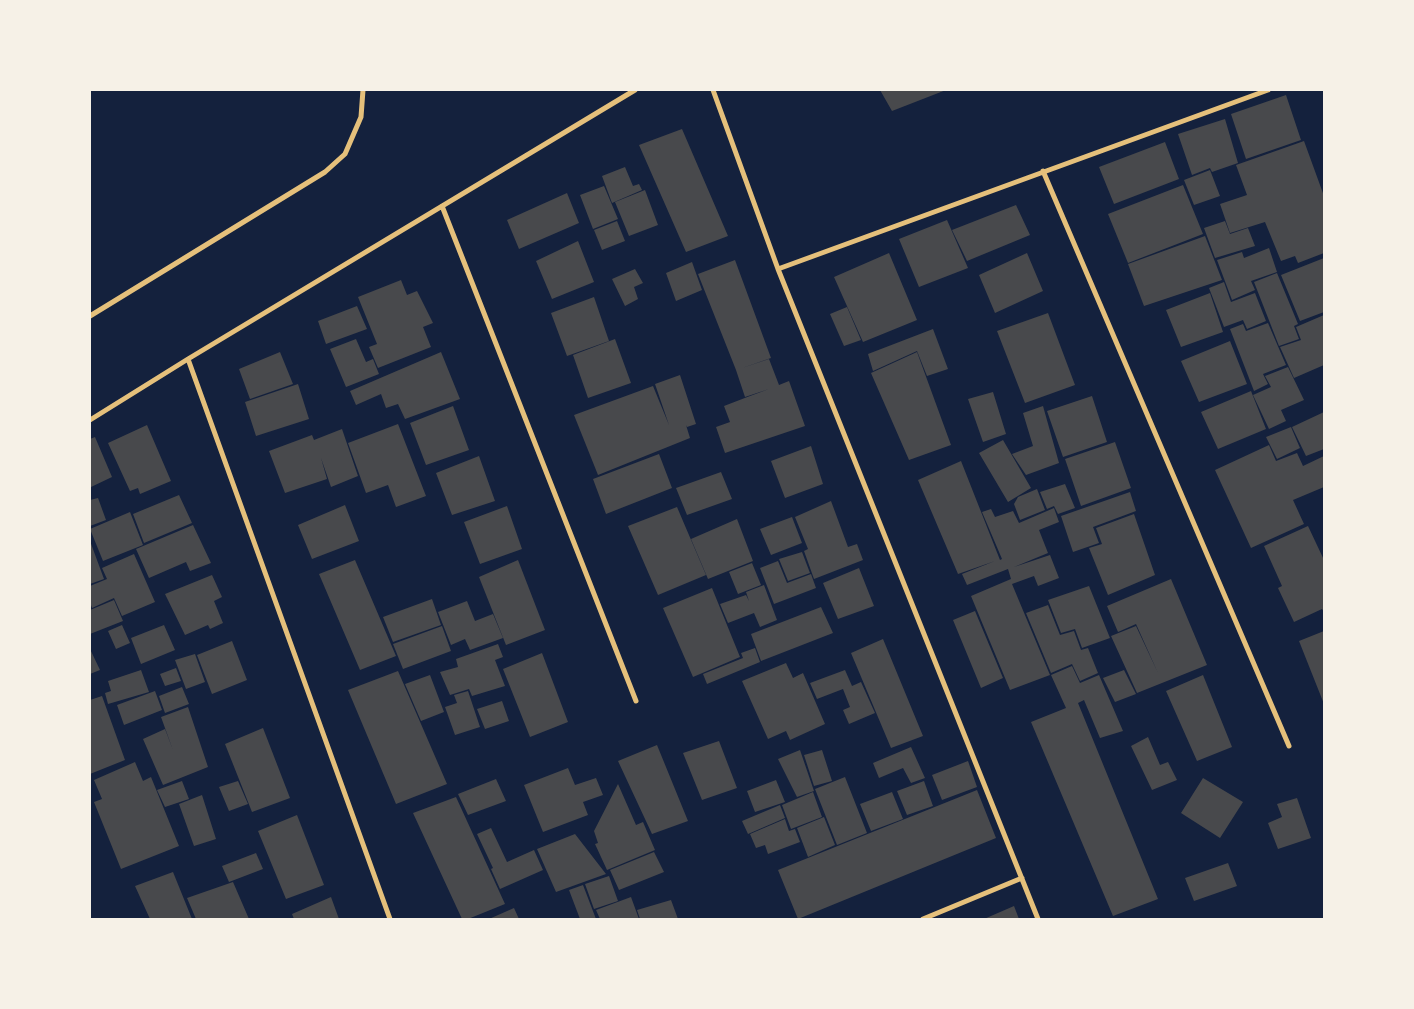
<!DOCTYPE html>
<style>
body{margin:0}
#map{position:relative;width:1414px;height:1009px;overflow:hidden;background:#14213d;font-family:"Open Sans",sans-serif}
canvas{display:block}
.frame{position:absolute;inset:0;border:91px solid #f6f1e7;pointer-events:none}
</style>
<div id="map">
<canvas width="1414" height="1009"></canvas>
<div class="frame"></div>
</div>
<script>
const c = document.querySelector('canvas').getContext('2d');
c.lineJoin = 'round';
function fill(path, color) {
  c.fillStyle = color;
  c.fill(path, 'evenodd');
}
function stroke(path, color, width, dash) {
  c.strokeStyle = color;
  c.lineWidth = width;
  c.lineCap = dash ? 'butt' : 'round';
  c.setLineDash(dash || []);
  c.stroke(path);
}
const building = new Path2D(`
 M880,90H946L892,111Z
 M1286,95L1301,140L1246,159L1231,114Z
 M1225,119L1238,163L1212,172L1210,168L1192,175L1178,134Z
 M682,129L728,236L686,252L639,145Z
 M1304,141L1324,196V253L1298,263L1295,256L1281,261L1265,222L1230,233L1220,204L1247,195L1236,165Z
 M1165,142L1179,179L1114,204L1099,167Z
 M625,167L633,186L639,184L642,190L612,203L602,176Z
 M1210,170L1220,196L1194,205L1184,180Z
 M1183,185L1203,234L1128,263L1108,214Z
 M604,186L618,219L593,229L580,195Z
 M645,190L658,225L629,236L615,202Z
 M567,193L579,223L519,249L507,220Z
 M1016,205L1030,235L967,261L952,230Z
 M947,220L968,268L919,287L899,239Z
 M617,221L625,241L602,250L594,230Z
 M1225,221L1230,234L1248,228L1255,246L1215,258L1204,228Z
 M1205,236L1222,280L1144,306L1128,264Z
 M578,241L594,282L552,299L536,261Z
 M1269,248L1277,272L1251,281L1255,290L1232,300L1217,260L1242,252L1244,258Z
 M889,253L917,320L863,342L834,277Z
 M1027,253L1043,291L995,313L979,275Z
 M1324,258V312L1300,321L1281,275Z
 M735,260L771,358L742,368L769,359L779,385L789,381L805,426L725,453L716,427L730,422L724,406L750,396L762,429L750,396L769,389L745,397L736,370L698,274Z
 M692,262L702,290L676,301L666,273Z
 M635,269L643,283L634,287L638,299L625,306L612,279Z
 M1277,273L1298,324L1294,326L1299,339L1279,346L1254,282Z
 M401,280L407,295L417,291L433,323L423,327L431,347L378,368L369,347L377,344L358,297Z
 M1224,282L1231,302L1255,293L1266,321L1247,329L1243,320L1224,327L1209,288Z
 M1210,293L1223,332L1181,347L1166,310Z
 M594,297L609,341L567,356L551,313Z
 M357,306L367,329L326,344L318,321Z
 M847,307L861,340L844,346L830,314Z
 M1048,313L1075,385L1025,403L997,331Z
 M1324,315V365L1294,378L1280,347L1301,340L1296,327Z
 M1268,323L1286,365L1263,374L1268,384L1254,391L1230,329L1243,324L1246,331Z
 M933,329L948,369L927,376L917,351L873,371L868,354Z
 M356,339L366,362L373,359L379,374L346,387L330,349Z
 M615,339L631,383L588,398L573,355Z
 M1230,341L1247,384L1199,402L1181,361Z
 M280,352L293,384L250,399L239,369Z
 M441,352L460,399L405,419L398,404L386,408L381,394L356,405L350,391Z
 M917,352L951,445L909,460L871,373Z
 M1288,367L1304,400L1281,410L1286,421L1269,429L1253,395L1271,387L1265,376Z
 M680,375L696,424L687,427L686,425L690,438L598,475L574,415L653,386L669,425L655,384Z
 M298,384L309,419L256,436L245,402Z
 M1251,391L1266,429L1218,449L1201,412Z
 M993,392L1006,434L983,442L968,399Z
 M1092,396L1107,442L1063,457L1047,411Z
 M453,406L469,450L426,465L410,423Z
 M1043,406L1059,463L1026,475L1012,454L1033,446L1023,413Z
 M1324,412V449L1306,456L1292,427Z
 M398,424L426,496L396,507L388,485L366,493L348,443Z
 M147,425L171,481L140,494L138,488L130,491L108,443Z
 M1291,427L1300,448L1277,459L1266,437Z
 M342,429L358,476L331,487L321,458L327,479L285,493L269,451L312,435L314,440Z
 M95,437L112,477L91,487L90,439Z
 M1003,440L1031,488L1008,502L979,453Z
 M1115,442L1131,488L1081,506L1065,459Z
 M1269,445L1276,461L1297,453L1303,466L1324,456V487L1293,500L1304,524L1251,548L1215,470Z
 M811,446L823,484L785,498L771,461Z
 M659,454L672,488L606,514L593,479Z
 M479,456L495,501L452,515L436,473Z
 M961,461L1000,560L1002,559L982,512L991,509L995,517L1013,511L1019,523L1054,508L1059,522L1039,530L1048,553L1014,567L1050,555L1059,578L1038,586L1034,576L1012,584L1050,675L1010,690L971,596L1011,579L1008,569L967,585L962,574L995,561L958,574L918,480Z
 M721,472L732,499L687,515L676,488Z
 M1065,484L1075,508L1058,514L1054,506L1047,509L1040,492Z
 M1037,489L1045,510L1020,520L1014,504L1018,497Z
 M1130,492L1136,511L1093,527L1099,543L1073,552L1061,516Z
 M179,495L192,523L144,543L133,514Z
 M98,498L106,520L90,526V500Z
 M831,501L848,547L857,544L863,560L814,579L804,551L808,549L795,517Z
 M345,505L359,541L312,559L298,525Z
 M507,506L522,549L480,564L464,522Z
 M677,507L706,575L658,595L628,526Z
 M130,512L143,545L103,561L90,529Z
 M1134,514L1155,575L1108,595L1089,548L1102,544L1096,528Z
 M792,517L802,543L771,555L760,529Z
 M737,519L753,561L708,579L691,539Z
 M193,525L211,563L190,571L186,562L149,578L136,549Z
 M1308,526L1324,560V612L1322,609L1294,622L1278,588L1282,586L1264,546Z
 M90,541L104,579L90,584Z
 M802,552L810,573L788,581L779,559Z
 M134,554L155,602L122,616L114,598L92,608L90,602V586L107,579L102,568Z
 M355,560L396,656L360,670L319,574Z
 M518,560L545,630L506,645L479,577Z
 M778,561L787,583L811,574L816,588L774,604L760,568Z
 M752,563L761,585L738,594L729,572Z
 M859,568L874,606L838,619L823,583Z
 M212,575L222,597L214,601L223,623L210,629L208,625L185,635L165,594Z
 M1171,579L1207,665L1137,693L1111,636L1136,626L1158,673L1136,624L1118,632L1107,606Z
 M764,585L777,620L760,627L754,613L728,623L720,604L746,595L749,601L746,592Z
 M1089,586L1110,638L1082,648L1075,629L1061,633L1048,600Z
 M712,588L740,657L693,677L663,608Z
 M432,599L441,625L393,642L383,617Z
 M114,600L123,621L90,634V610Z
 M467,601L475,621L493,614L503,638L470,650L465,639L451,645L438,612Z
 M1048,605L1060,635L1074,631L1081,650L1088,648L1098,673L1080,681L1072,664L1051,673L1026,613Z
 M821,607L833,633L761,661L751,634Z
 M975,611L1003,678L981,688L953,620Z
 M122,625L130,643L116,649L108,631Z
 M164,625L175,650L141,664L131,638Z
 M442,626L451,651L403,669L393,644Z
 M1324,631V704L1299,641Z
 M883,639L923,736L891,748L851,653Z
 M232,641L247,680L212,694L197,655Z
 M498,644L503,657L495,660L505,686L472,696L469,689L450,695L440,672L458,667L456,659Z
 M755,648L760,662L707,684L703,674L743,658L741,653Z
 M90,649L100,670L90,674Z
 M542,653L568,722L530,737L503,669Z
 M195,654L205,682L186,689L175,660Z
 M786,663L793,678L803,673L825,724L790,740L786,731L768,739L742,681Z
 M1072,666L1080,683L1099,675L1123,731L1100,738L1084,700L1078,703L1158,899L1113,916L1031,722L1066,708L1051,675Z
 M176,668L181,681L165,686L160,674Z
 M141,670L149,692L108,704L105,693L111,691L108,681Z
 M845,670L852,686L861,682L875,713L849,724L843,710L850,707L843,689L817,699L810,683Z
 M1124,670L1136,694L1115,702L1103,678Z
 M398,671L447,784L396,804L348,690Z
 M430,675L444,712L421,721L405,684Z
 M1203,675L1232,747L1197,761L1166,691Z
 M182,687L189,704L165,713L159,696Z
 M155,691L162,710L124,725L117,705Z
 M468,691L480,727L455,735L445,707L457,703L454,695Z
 M102,696L125,760L90,774V700Z
 M502,701L509,721L485,729L477,709Z
 M188,707L208,767L163,785L143,739L165,729L173,750L161,717Z
 M263,728L290,798L252,812L225,744Z
 M1148,737L1160,765L1168,762L1177,780L1152,790L1131,746Z
 M719,741L737,788L702,800L683,753Z
 M657,745L688,821L652,834L618,761Z
 M911,747L925,778L911,783L903,768L879,778L873,763Z
 M800,750L814,791L797,797L778,759Z
 M822,750L832,781L814,786L804,755Z
 M968,761L977,787L942,800L932,775Z
 M135,762L143,781L151,777L179,846L121,869L94,802L102,799L94,780Z
 M568,768L575,785L596,778L603,795L583,802L588,815L543,832L524,785Z
 M845,777L867,833L837,845L815,789Z
 M1203,778L1243,802L1220,838L1181,813Z
 M496,779L506,801L468,815L458,794Z
 M776,780L785,802L755,812L747,791Z
 M182,781L189,799L165,807L157,790Z
 M238,781L248,804L229,811L219,787Z
 M924,781L933,806L907,815L897,791Z
 M618,784L636,825L643,822L655,850L607,870L595,844L598,843L594,831Z
 M977,790L996,838L798,919L778,870Z
 M813,792L822,817L791,829L782,805Z
 M892,792L903,819L871,831L860,804Z
 M202,795L216,839L194,846L179,804Z
 M456,797L505,904L468,919H462L413,813Z
 M1297,798L1311,838L1278,849L1268,823L1282,817L1277,804Z
 M780,805L785,818L748,834L742,821Z
 M297,815L324,885L286,899L258,831Z
 M824,817L835,845L808,857L797,828Z
 M785,819L789,831L795,829L800,842L768,854L765,845L756,848L750,834Z
 M491,828L507,862L534,850L543,870L500,889L491,869L493,868L477,834Z
 M575,834L606,874L556,892L537,849Z
 M654,852L664,872L619,890L610,870Z
 M256,853L263,869L229,882L222,866Z
 M1228,863L1237,886L1194,901L1185,878Z
 M173,872L192,919H150L135,886Z
 M609,876L618,901L594,909L585,884Z
 M233,882L249,919H196L187,898Z
 M583,885L596,919H580L569,890Z
 M331,897L339,919H294L292,914Z
 M631,897L639,919H600L596,910Z
 M671,900L678,919H640L637,910Z
 M1014,906L1019,919H984Z
 M514,908L519,919H489Z`);
const minor = new Path2D(`
 M713,90L778,269L1038,919
 M1043,171L1289,746
 M442,206L636,701
 M778,269L1268,90
 M90,316L325,172L345,154L361,117L363,90
 M188,359L390,919
 M90,420L188,359L635,90
 M923,919L1022,878`);
fill(building, '#48494c');
stroke(minor, '#e5c07b', 5);
</script>
